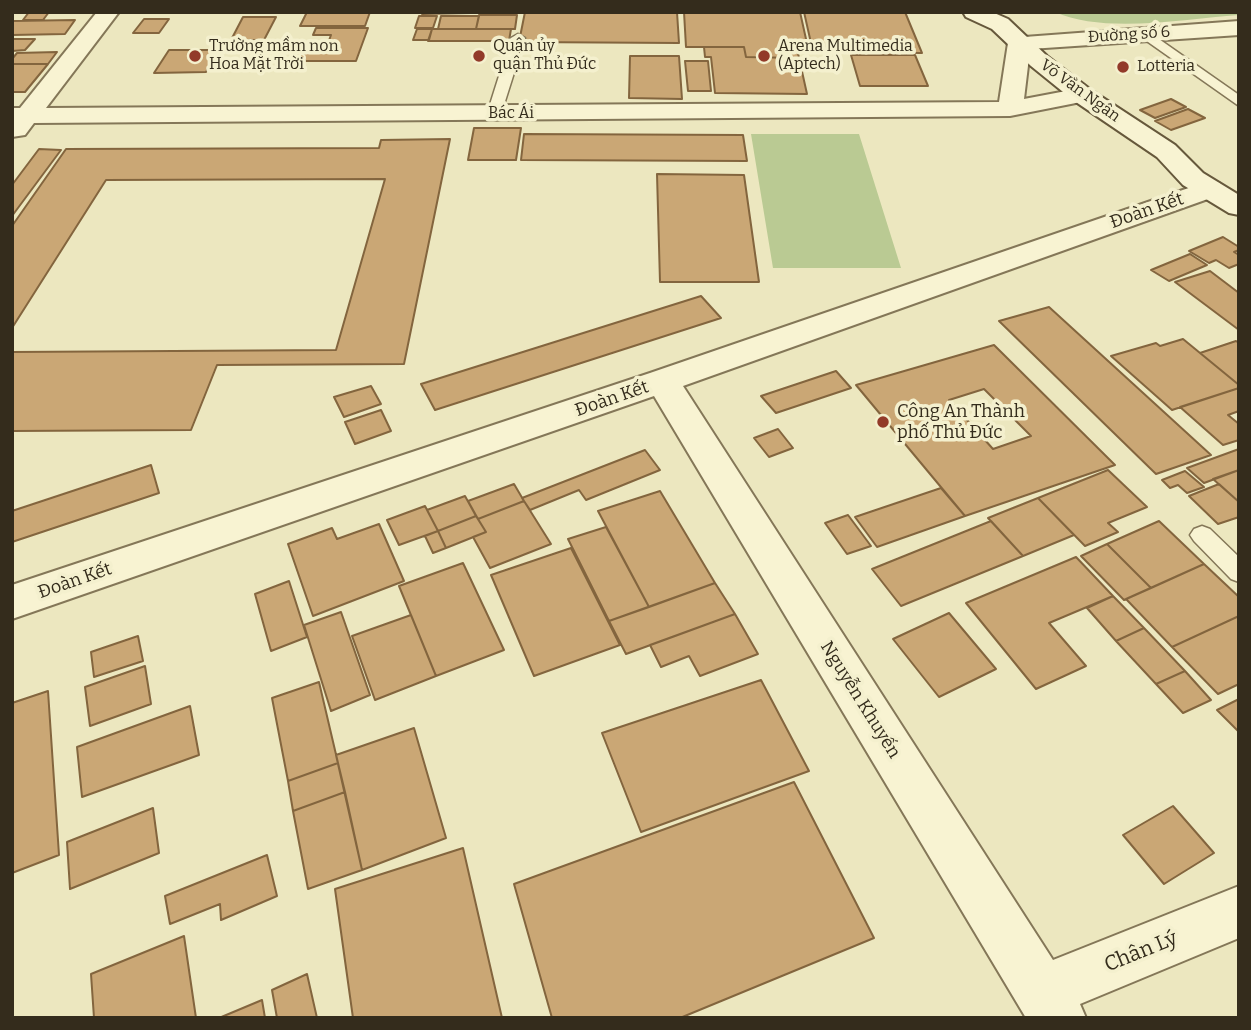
<!DOCTYPE html>
<meta charset="utf-8">
<style>
body{margin:0}
#map{position:relative;width:1251px;height:1030px;overflow:hidden;background:#ece7bf;font-family:Bitter,serif}
canvas{display:block}
.frame{position:absolute;inset:0;border:14px solid #342c1c;pointer-events:none}
</style>
<div id="map">
<canvas width="1251" height="1030"></canvas>
<div class="frame"></div>
</div>
<script>
const c = document.querySelector('canvas').getContext('2d');
c.lineJoin = 'round';
function fill(path, color) {
  c.fillStyle = color;
  c.fill(path, 'evenodd');
}
function stroke(path, color, width, dash) {
  c.strokeStyle = color;
  c.lineWidth = width;
  c.lineCap = dash ? 'butt' : 'round';
  c.setLineDash(dash || []);
  c.stroke(path);
}
function write(font, color, halo, rows, align = 'center') {
  c.font = font + ' Bitter,serif';
  c.lineWidth = 7;
  c.setLineDash([]);
  c.textBaseline = 'middle';
  c.strokeStyle = halo;
  c.fillStyle = color;
  for (const [text, x, y, turn = 0] of rows) {
    c.save();
    c.translate(x, y);
    c.rotate((+turn || 0) * Math.PI / 180);
    c.textAlign = isNaN(turn) ? turn : align;
    if (halo) c.strokeText(text, 0, 0);
    c.fillText(text, 0, 0);
    c.restore();
  }
}
const green = new Path2D(`
 M1055,12H1239V15C1185,19 1103,34 1055,12Z
 M751,134H859L901,268H773Z`);
const building = new Path2D(`
 M29,12H49L43,20H23Z
 M307,12H370L365,26H300Z
 M422,12H520L422,14Z
 M525,12H677L679,43L519,42Z
 M684,12H800L808,48H797L799,58L746,57L744,47H686Z
 M804,12H905L922,53L813,52Z
 M479,15H517L515,29H476Z
 M419,16H437L433,28H415Z
 M441,16H479L476,29H438Z
 M243,17H276L264,40H231Z
 M144,19H169L159,33H133Z
 M75,20L65,34L12,35V21Z
 M316,28H368L356,61H294L301,46H327L331,35H313Z
 M417,29H432L429,40H413Z
 M432,29H511L509,41H428Z
 M12,39H35L25,50L12,51Z
 M704,47H744L746,57L799,58L807,94L715,93L711,57H705Z
 M169,50H219L206,72L154,73Z
 M57,52L48,64H12V59L17,53Z
 M851,55H915L928,86H860Z
 M630,56H679L682,99L629,98Z
 M685,61H708L711,91H688Z
 M12,64H48L25,92H12Z
 M1171,99L1186,107L1155,118L1140,110Z
 M1188,109L1205,118L1171,130L1155,121Z
 M474,128H521L516,160H468Z
 M524,134L743,135L747,161L521,160Z
 M450,139L404,364L217,365L191,430L12,431V352L336,350L385,179L106,180L12,328V226L66,149L379,148L381,140Z
 M39,149L61,150L12,216V185Z
 M657,174L744,175L759,282H660Z
 M1223,237L1239,247V250L1234,252L1239,255V264L1229,268L1216,260L1209,263L1189,251Z
 M1190,254L1207,265L1169,281L1151,270Z
 M1210,271L1239,293V330L1175,282Z
 M701,296L721,318L435,410L421,384Z
 M1049,307L1211,455L1156,474L999,321Z
 M1183,339L1239,385V388L1172,410L1111,356L1156,343L1160,346Z
 M1236,341L1239,343V385L1200,353Z
 M994,345L1115,465L965,516L856,385ZM984,389L1031,436L993,449L949,400Z
 M836,371L851,388L776,413L761,396Z
 M371,386L381,404L344,417L334,397Z
 M1239,388V411L1228,415L1239,424V440L1223,445L1180,407Z
 M381,410L391,431L355,444L345,422Z
 M778,429L793,448L769,457L754,438Z
 M1239,449V470L1204,483L1187,468Z
 M645,450L660,470L586,500L579,490L530,510L522,498Z
 M151,465L159,493L12,542V511Z
 M1108,470L1147,507L1108,523L1118,532L1085,546L1038,498Z
 M1239,470V502L1213,479Z
 M1185,471L1204,487L1187,493L1178,485L1170,488L1162,480Z
 M514,484L524,501L478,519L468,501Z
 M1219,484L1239,502V517L1218,524L1189,496Z
 M941,488L965,516L877,547L855,517Z
 M660,491L715,583L649,607L598,511Z
 M465,496L476,516L438,531L427,510Z
 M1038,498L1074,535L1023,556L988,518Z
 M524,501L551,544L490,568L473,537L486,532L478,519Z
 M425,506L438,531L399,545L387,520Z
 M848,515L871,546L847,554L825,523Z
 M476,516L486,532L446,548L438,531Z
 M991,521L1023,556L901,606L872,569Z
 M1159,521L1204,564L1151,588L1107,544Z
 M379,524L404,581L313,616L288,544L332,528L337,539Z
 M606,527L649,607L609,621L568,539Z
 M438,531L446,548L433,553L425,536Z
 M1107,544L1151,588L1124,600L1081,556Z
 M571,548L620,645L534,676L491,575Z
 M1076,557L1113,596L1049,623L1086,666L1036,689L966,603Z
 M463,563L504,650L436,676L399,586Z
 M1204,564L1239,597V616L1172,647L1126,599Z
 M289,581L307,637L271,651L255,594Z
 M715,583L735,614L626,654L609,621Z
 M1113,596L1144,628L1116,641L1087,608Z
 M341,612L370,695L331,711L304,625Z
 M949,613L996,669L939,697L893,639Z
 M735,614L758,654L700,676L689,656L661,667L650,645Z
 M411,615L436,676L375,700L352,636Z
 M1239,616V684L1218,694L1172,647Z
 M1144,628L1185,671L1156,684L1116,641Z
 M138,636L143,661L94,677L91,652Z
 M145,666L151,704L90,726L85,687Z
 M1185,671L1211,700L1183,713L1156,684Z
 M761,680L809,771L641,832L602,733Z
 M319,682L338,763L288,781L272,698Z
 M48,691L59,855L12,873V703Z
 M1239,699V732L1217,710Z
 M190,706L199,755L82,797L77,747Z
 M414,728L446,838L362,870L336,755Z
 M338,763L345,792L293,811L288,781Z
 M794,782L874,938L680,1018H552L514,884Z
 M345,792L362,870L308,889L293,811Z
 M1173,806L1214,853L1164,884L1123,835Z
 M153,808L159,853L70,889L67,842Z
 M463,848L502,1018H353L335,889Z
 M267,855L277,896L221,920L220,904L170,924L165,896Z
 M184,936L196,1018H94L91,974Z
 M307,974L317,1018H277L272,990Z
 M262,1000L265,1018H219Z`);
const service = new Path2D(`
 M1146,30L1239,95V106L1141,37V31Z
 M518,34L525,38L501,114L494,118L489,117L487,114L511,38Z
 M1202,526L1210,529L1239,557V582L1231,579L1194,541L1190,535L1194,529Z`);
const minor = new Path2D(`
 M97,12H119L46,108L999,102L1008,43L1011,38L1239,21V35L1030,49L1024,99L1082,88L1091,90L1094,95L1091,100L1010,116L34,123L25,135L12,137V108H20Z
 M1209,181L1219,183L1223,189L1219,195L683,386L1053,960L1239,886V938L1080,1004L1086,1018H1026L654,396L12,619V585L650,373Z`);
const secondary = new Path2D(`
 M963,12H992L1008,19L1047,56L1091,90L1175,145L1203,173L1239,195V215L1229,213L1183,185L1157,157L1073,100L1031,66L992,29L966,17Z`);
const markers = [
 [195,56,7,"#923a29"],
 [479,56,7,"#923a29"],
 [764,56,7,"#923a29"],
 [1123,67,7,"#923a29"],
 [883,422,7,"#923a29"]
];
const farStreetnames = [
 ["Đường số 6",1129,35,-4],
 ["Võ Văn Ngân",1080,91,36],
 ["Bác Ái",511,114]
];
const farPoinames = [
 ["Trường mầm non",209,47],
 ["Hoa Mặt Trời",209,65],
 ["Quận ủy",493,47],
 ["quận Thủ Đức",493,65],
 ["Arena Multimedia",778,47],
 ["(Aptech)",778,65],
 ["Lotteria",1137,67]
];
const streetNames = [
 ["Đoàn Kết",1147,211,-19],
 ["Đoàn Kết",612,399,-19],
 ["Đoàn Kết",75,581,-19],
 ["Nguyễn Khuyến",860,700,58]
];
const poiNames = [
 ["Công An Thành",897,412],
 ["phố Thủ Đức",897,433]
];
const nearStreetnames = [
 ["Chân Lý",1141,952,-22]
];
fill(green, '#baca93');
fill(building, '#caa775');
stroke(building, '#83653e', 2);
stroke(service, '#847758', 3);
stroke(minor, '#847758', 4);
stroke(secondary, '#66583b', 4);
fill(service, '#f8f3d2');
fill(minor, '#f8f3d2');
fill(secondary, '#f8f3d2');
for (const [x, y, r, color] of markers) {
  const dot = new Path2D();
  dot.arc(x, y, r, 0, 2 * Math.PI);
  c.fillStyle = color;
  c.fill(dot);
  stroke(dot, '#f4f0ce', 2.5);
}
write('16px', '#342c1c', '#f4f0ce', farStreetnames);
write('16px', '#342c1c', '#f4f0ce', farPoinames, 'left');
write('18px', '#342c1c', '#f4f0ce', streetNames);
write('18px', '#342c1c', '#f4f0ce', poiNames, 'left');
write('21px', '#342c1c', '#f4f0ce', nearStreetnames);
</script>
